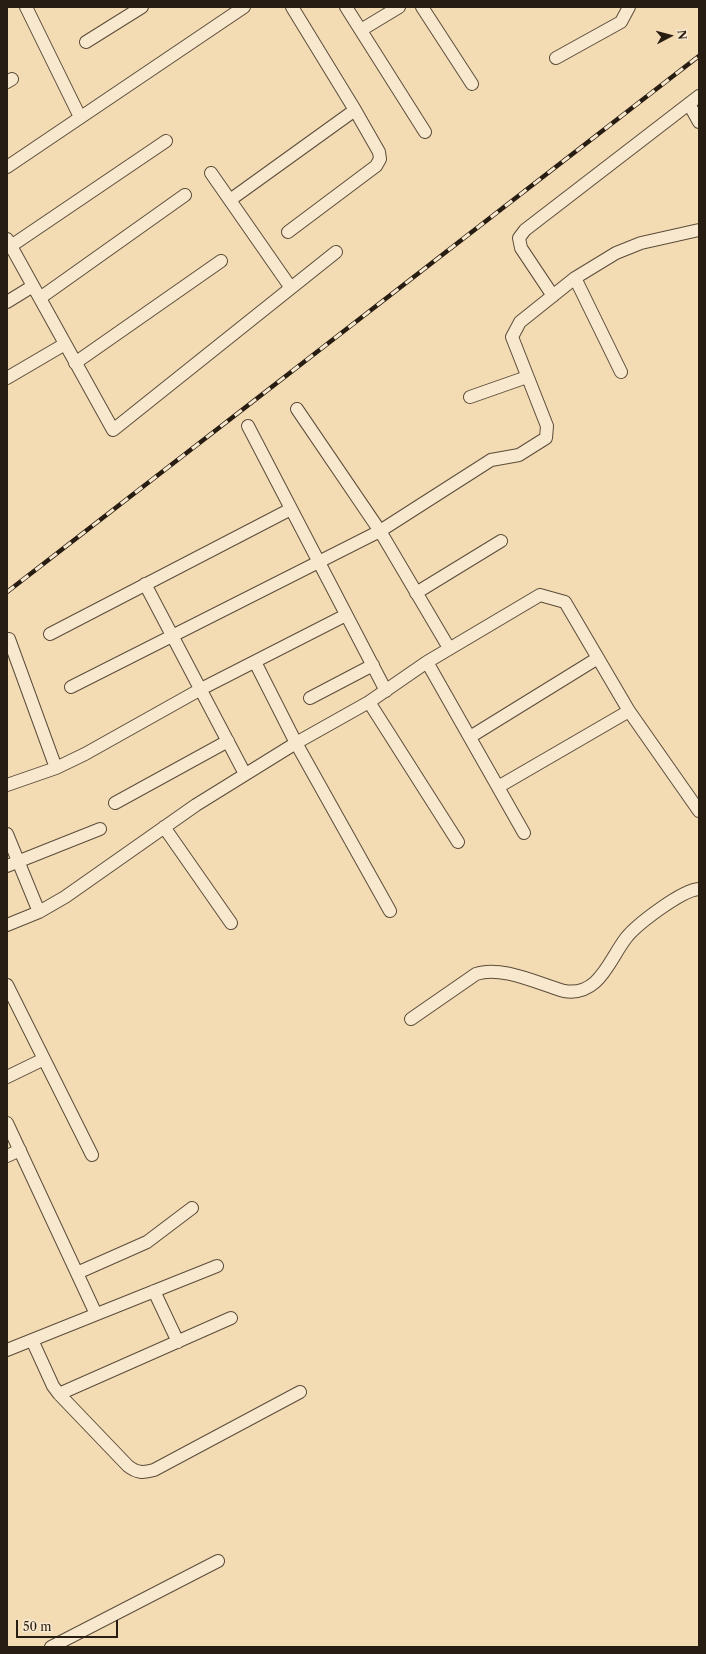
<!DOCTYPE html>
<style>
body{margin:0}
#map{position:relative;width:706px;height:1654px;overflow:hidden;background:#f3dbb3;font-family:"Libre Caslon Text",serif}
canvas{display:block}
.frame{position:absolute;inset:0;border:8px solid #281d12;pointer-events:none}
.north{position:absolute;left:650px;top:16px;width:40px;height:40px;-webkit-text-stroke:3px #f7e8ce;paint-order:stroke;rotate:84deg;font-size:11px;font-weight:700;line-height:16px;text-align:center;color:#281d12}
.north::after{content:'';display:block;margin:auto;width:14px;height:18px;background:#281d12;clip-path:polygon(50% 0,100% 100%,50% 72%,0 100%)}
.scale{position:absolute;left:16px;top:1620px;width:102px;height:18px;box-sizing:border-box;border:2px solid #281d12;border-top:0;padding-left:5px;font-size:12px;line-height:14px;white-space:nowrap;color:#281d12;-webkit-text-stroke:3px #f7e8ce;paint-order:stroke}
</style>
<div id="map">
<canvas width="706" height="1654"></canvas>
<div class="frame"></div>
<div class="north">N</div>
<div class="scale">50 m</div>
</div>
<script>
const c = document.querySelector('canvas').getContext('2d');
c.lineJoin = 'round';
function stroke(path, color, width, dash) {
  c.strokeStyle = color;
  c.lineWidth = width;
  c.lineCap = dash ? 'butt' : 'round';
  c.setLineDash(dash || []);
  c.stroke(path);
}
const street = new Path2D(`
 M26,7L80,117
 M346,7L425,132
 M422,7L472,84
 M361,30L399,7
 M86,42L142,7
 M556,58L621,22L629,7
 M7,82L12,79
 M689,104L699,122
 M7,167L244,7
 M211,173L291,288
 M230,200L355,110
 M288,232L376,166L380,159L379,152L355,110L292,7
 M7,239L113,430L336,252
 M11,246L166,141
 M575,278L621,372
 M553,296L521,248L519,238L525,230L699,96
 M40,298L185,195
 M7,302L33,286
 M75,363L221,261
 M7,378L65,344
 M470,397L527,377
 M248,426L386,691
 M145,584L245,774
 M416,593L501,541
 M50,634L291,509
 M9,639L56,768
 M449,648L380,531L491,460L519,455L546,438L547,426L512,337L520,322L575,278L616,253L641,243L699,230
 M255,662L296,743L390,911
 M427,662L524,833
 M71,687L380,531L297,409
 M310,698L373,665
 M369,702L458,842
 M470,737L598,658
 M7,785L56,768L85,754L201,689L346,615
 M498,787L629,711
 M115,803L228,741
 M164,827L231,923
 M7,834L39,912
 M7,866L100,829
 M7,925L39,912L65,897L196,805L296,743L369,702L427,662L540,595L565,602L629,711L699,811
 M7,985L92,1155
 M411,1019L476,974C501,965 539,984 564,991C599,997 609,960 626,938C637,924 682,890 699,889
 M7,1077L44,1059
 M7,1123L96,1314
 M7,1156L20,1150
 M77,1273L147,1242L192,1208
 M154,1291L178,1342
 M32,1340L53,1386L59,1394L128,1466C137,1473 143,1473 154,1470L300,1392
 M7,1350L217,1266
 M59,1394L231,1318
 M51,1647L218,1561`);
const rail = new Path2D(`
 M7,592L699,56`);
stroke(street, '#5b4c3a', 14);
stroke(street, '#f7e8ce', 12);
stroke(rail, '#281d12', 4.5);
stroke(rail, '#f7e8ce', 3, [9]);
</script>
